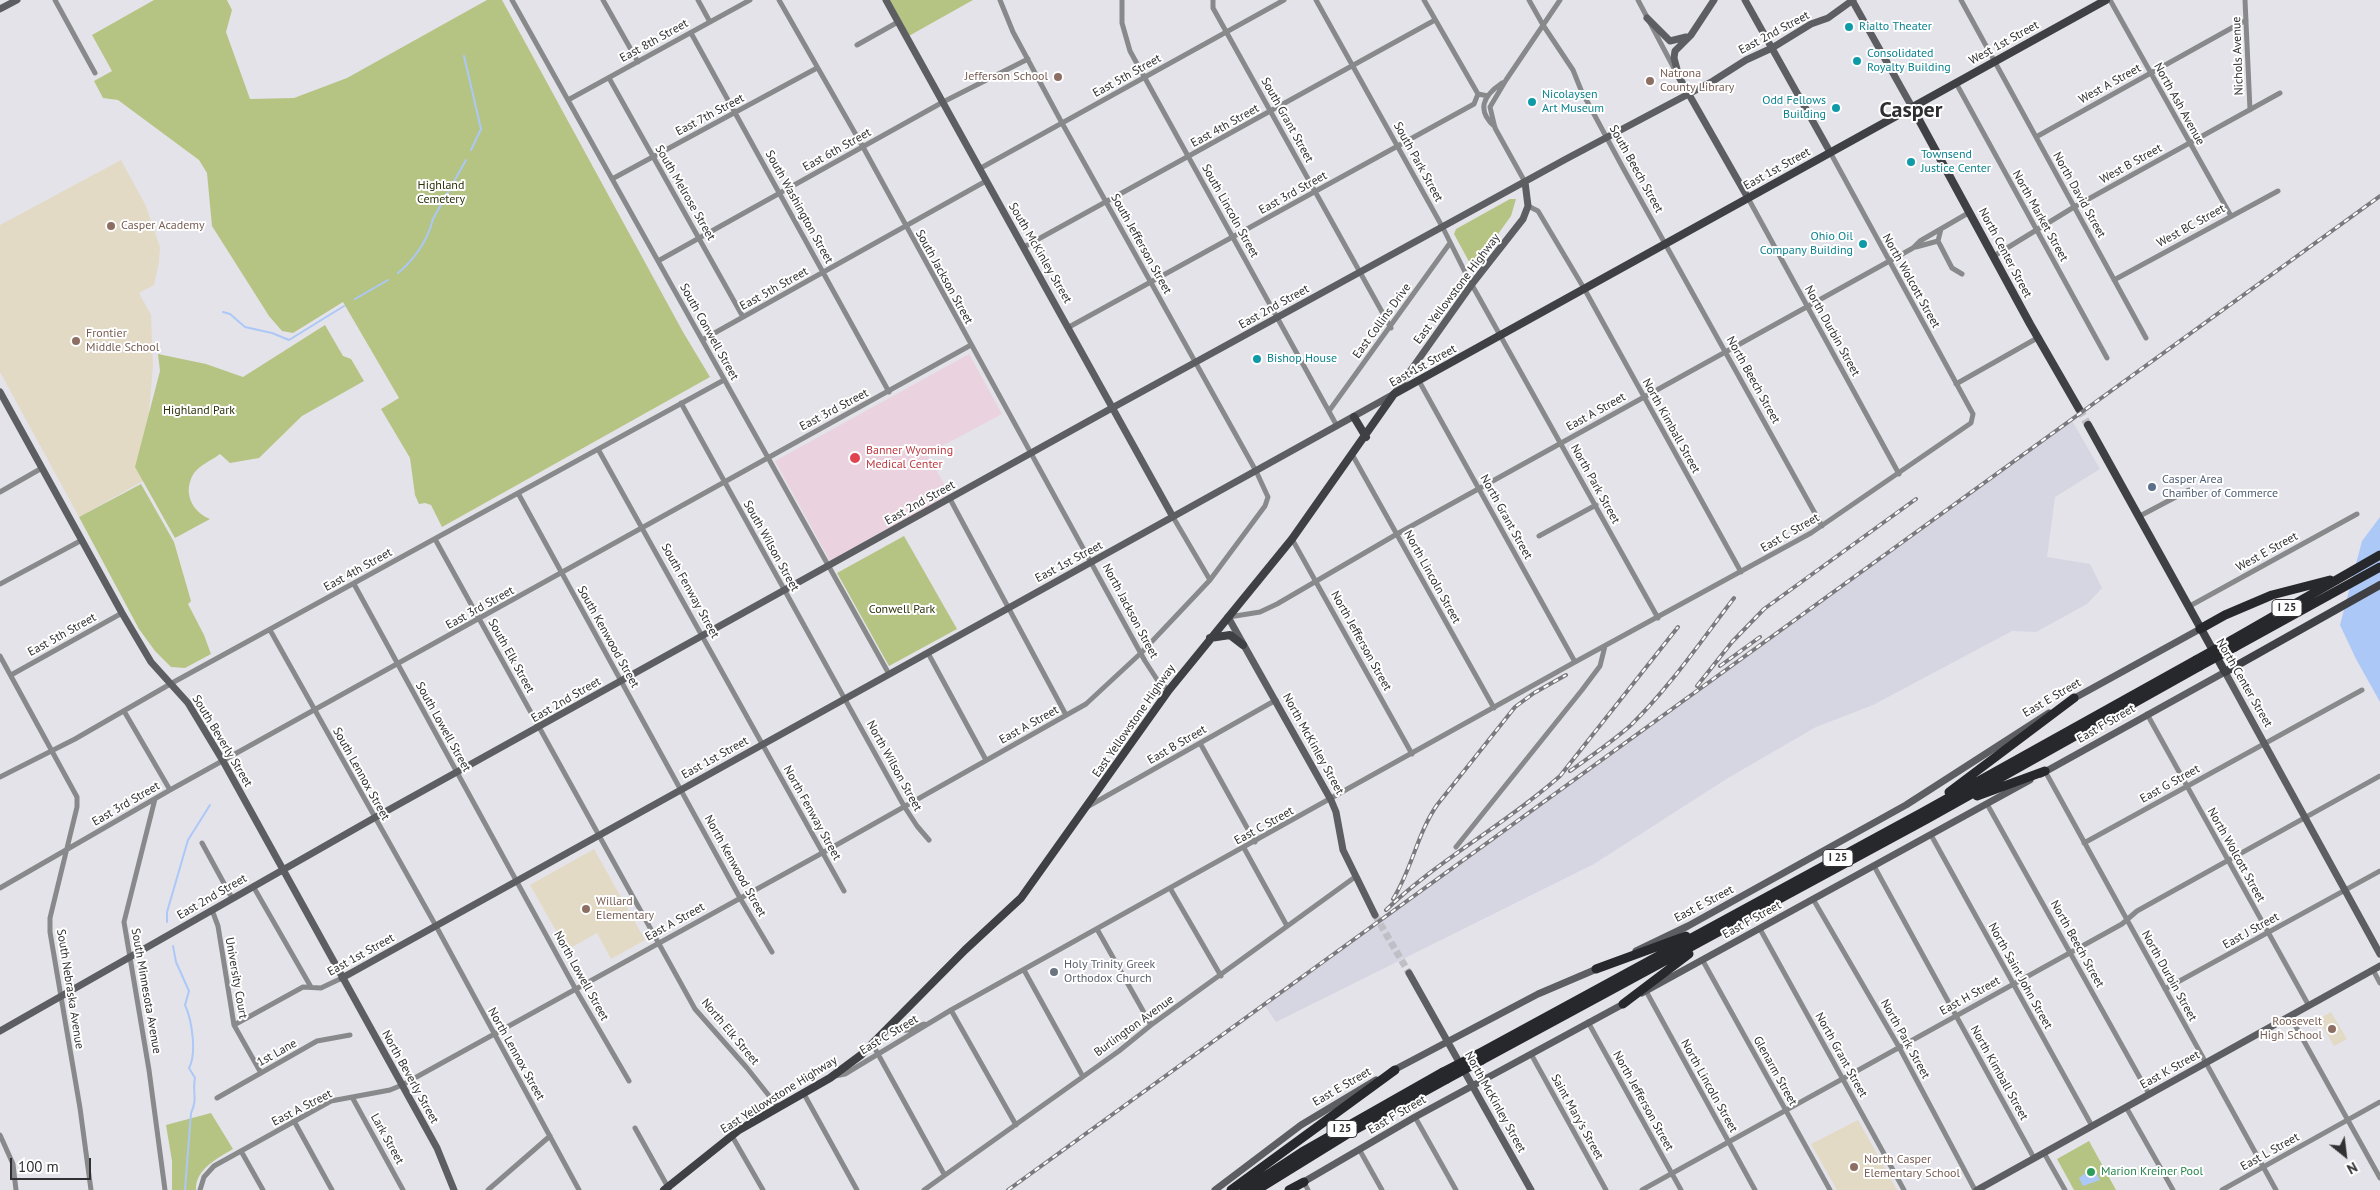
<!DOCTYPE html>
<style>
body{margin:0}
#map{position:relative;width:2380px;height:1190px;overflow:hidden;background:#e4e3ea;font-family:"PT Sans",sans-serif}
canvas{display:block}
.north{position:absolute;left:2320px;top:1130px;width:50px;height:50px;-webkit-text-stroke:4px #fff;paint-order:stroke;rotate:151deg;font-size:14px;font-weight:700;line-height:20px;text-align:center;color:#313133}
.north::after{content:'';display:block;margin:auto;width:18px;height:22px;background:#313133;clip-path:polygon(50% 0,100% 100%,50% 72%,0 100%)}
.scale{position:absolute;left:10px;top:1158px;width:81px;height:22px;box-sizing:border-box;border:2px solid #313133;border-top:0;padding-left:6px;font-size:15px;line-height:18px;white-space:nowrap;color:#313133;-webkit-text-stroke:4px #fff;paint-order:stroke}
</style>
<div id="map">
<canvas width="2380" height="1190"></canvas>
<div class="north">N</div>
<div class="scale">100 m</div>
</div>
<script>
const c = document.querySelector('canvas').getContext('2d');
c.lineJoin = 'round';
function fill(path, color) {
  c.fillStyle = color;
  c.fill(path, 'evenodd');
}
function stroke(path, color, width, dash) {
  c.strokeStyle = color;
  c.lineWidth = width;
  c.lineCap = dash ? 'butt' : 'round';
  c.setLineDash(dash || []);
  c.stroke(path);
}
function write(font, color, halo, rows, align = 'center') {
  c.font = font + ' "PT Sans",sans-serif';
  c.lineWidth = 4;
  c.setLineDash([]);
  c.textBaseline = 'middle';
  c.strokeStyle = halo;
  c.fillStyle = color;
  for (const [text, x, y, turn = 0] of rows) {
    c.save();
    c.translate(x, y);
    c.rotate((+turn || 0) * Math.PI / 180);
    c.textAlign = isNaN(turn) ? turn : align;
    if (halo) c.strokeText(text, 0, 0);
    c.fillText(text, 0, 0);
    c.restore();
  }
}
const built = new Path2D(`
 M2071,419L2100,469L2055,497L2047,557L2090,564L2102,588L2087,604L2036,632L2012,631L1873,705L1816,727L1728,778L1594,864L1276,1022L1263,1003Z`);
const education = new Path2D(`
 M121,160L146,206L160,247L159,262L154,285L139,293L151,315L153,366L143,481L79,517L0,372V225Z
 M594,849L645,940L611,959L597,933L567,950L530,885Z
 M2331,1012L2347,1039L2334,1046L2318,1019Z
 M1858,1120L1897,1190H1837L1811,1144Z`);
const medical = new Path2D(`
 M969,354L1002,414L927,454L950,494L830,561L775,461Z`);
const green = new Path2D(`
 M154,0H227L232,10L226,32L250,99L294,98L347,78L487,0H502L683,332L710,377L442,527L431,505L425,503L419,504L415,495L410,458L381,409L399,398L343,302L293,333L282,331L269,316L212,226L207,173L199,160L118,100L103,98L94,81L112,71L92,35Z
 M887,0H973L907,37Z
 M1510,199H1516L1511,216L1473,269L1454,234L1456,229Z
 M325,325L343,356L351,359L364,381L302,416L259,458L230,463L220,454C212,460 200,465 194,473C182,492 192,512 210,519L175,538L135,467L160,371L158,354L206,364L243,377Z
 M141,484L174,542L191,601L188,604L204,635L211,654L185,668L171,667L155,651L139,629L79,517Z
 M904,536L957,629L889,666L837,573Z
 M211,1113L233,1149C218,1158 195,1169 196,1190H172V1161L166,1125Z
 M2089,1141L2116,1190H2074L2057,1159Z`);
const water = new Path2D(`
 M2380,517V702L2356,659L2340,625L2362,541Z
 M2093,1167L2100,1180L2083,1186L2079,1178Z`);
const stream = new Path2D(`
 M464,56L481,129L471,150
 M398,273C414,260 428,240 433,219L466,160
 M355,299L388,280
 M223,312L230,314L245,327L272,333L289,340L344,306
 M167,922V912L188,840L210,805
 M173,946L176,962L189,991L185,1005C192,1020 197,1054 189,1068L195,1078C192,1092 198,1099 191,1113L185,1190`);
const secondaryTunnel = new Path2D(`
 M1375,915L1409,973`);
const primaryTunnel = new Path2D(`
 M2079,409L2088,425`);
const street = new Path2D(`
 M55,0L95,73
 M512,0L889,674
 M603,0L638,62
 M698,0L710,22
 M779,0L863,147L1145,661L1158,681L1169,690
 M1122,0V23L1130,51L1337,426
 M1213,0V8L1391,328
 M1316,0L1443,228L1467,276L1658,618
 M1424,0L1478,94L1488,96
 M1529,0L1543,25L1573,70L1581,90L1623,168L1822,526
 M1638,0L1676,72
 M1961,0L2146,338
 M2110,0L2231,216
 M2245,0L2250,110
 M691,33L889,392
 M857,45L898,22
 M609,78L743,317
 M1956,83L2107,358
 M568,100L750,0
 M1495,127C1476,110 1483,96 1502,83
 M2036,137L2246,20
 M979,169L1284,0
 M612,179L817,68
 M1525,182L1495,128L1490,107L1506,80L1560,0
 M1748,198L1899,474
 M1528,206L1538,211L1585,290L1741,572
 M1941,229L1938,241L1952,268L1962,274
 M1024,247L1435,20
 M1916,247L1938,241
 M1994,256L2074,207L2280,93
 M658,261L943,102L1028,59
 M2114,280L2278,191
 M1069,327L1474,104L1478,94
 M702,340L986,181
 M1419,381L1575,662
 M1956,384L2039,337
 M681,403L904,806L917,826L929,840
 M1329,411L1450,243
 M598,449L844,891
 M1353,456L1494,708
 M0,492L42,468
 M518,493L740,898L772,952
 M950,499L1066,715
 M1173,517L1210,580
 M2138,517L2189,490
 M1539,536L1596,505
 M435,539L695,1009L747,1068L778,1107
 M1292,539L1412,754
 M0,584L82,540
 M354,584L575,988L629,1081
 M2188,607L2357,514
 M1229,617L1260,612L1277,604L1397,534L1913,248L1920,241L1970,212
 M270,630L436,926L579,1190
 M928,653L986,760
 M0,656L77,797V807L50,918V932L80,1108L91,1190
 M11,675L122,613
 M124,711L170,790
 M2147,714L2309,1006
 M1200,743L1255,842
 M2045,771L2276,1190
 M0,777L75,739L172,683L724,380
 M155,799L124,922L149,1070L165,1190
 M1987,804L2149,1094
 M1087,807L1276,700
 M1931,835L2092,1126
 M202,843L232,898
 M2084,843L2362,690
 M1456,847L1582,690L1600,666L1605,646
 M1244,848L1287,926
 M1874,866L2034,1158
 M253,886L311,987
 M0,888L170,790L971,345
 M1170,888L1221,976
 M1813,899L1899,1047L1975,1190
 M212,910L218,926L234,1025L261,1073
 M1097,929L1151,1025
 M1760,929L1904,1190
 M1703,961L1830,1190
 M1024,970L1082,1075
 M2373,970L2380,983
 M2165,989L2380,871
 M1646,991L1755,1190
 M951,1010L1016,1125
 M2290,1016L2380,1178
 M1588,1022L1681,1190
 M234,1025L303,987L321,988L342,978
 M892,1026C902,1035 913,1028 924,1024
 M873,1045L944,1174
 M1531,1054L1606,1190
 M835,1076L845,1074L951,1010L1575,662L1811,533L1971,423L1973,414L1830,152
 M804,1094L857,1190
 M352,1097L403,1190
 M217,1098L317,1041L350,1035
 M2126,1107L2173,1190
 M1415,1117L1456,1190
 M294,1121L332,1190
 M635,1128L669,1189
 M0,1135L13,1164L16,1190
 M732,1136L763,1190
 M1359,1149L1382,1190
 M241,1151L263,1190
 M2044,1153L2065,1190
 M1304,1182L1308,1190
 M200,1190L204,1177L214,1166L331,1101L390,1090L402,1085L824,852L1086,704L1141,653L1210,580L1265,506L1268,497L1256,471L1062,123L1013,32L1000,0
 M488,1190L550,1136
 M924,1190L1119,1051L1151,1025L1355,877
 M1642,1190L2122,924L2137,911L2380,776
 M2222,1190L2380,1102`);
const secondary = new Path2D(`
 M886,0L1173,517
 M1714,0L1691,35L1675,51L1674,58L1679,77L1748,198
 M1745,0L1830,152
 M1852,0L1912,107
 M0,9L17,0
 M1647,18L1670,41L1686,37
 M0,392L122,613L151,662L188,703L223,761L437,1148L454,1190
 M1228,617L1331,800L1336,812L1343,850L1375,915
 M2071,700L2200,629
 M2041,774L2225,672L2380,954
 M1636,951L1688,926L1906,805L2049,713
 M1409,973L1531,1190
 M342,978L1394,394L1472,284L1523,219L1528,206L1525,182
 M1642,993L2030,780
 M0,1031L374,818L1112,408L1566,159L1713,81L1746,60L1772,48L1811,24L1828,18L1853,0
 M1392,1071L1538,994L1599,968
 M1300,1184L1415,1117L1627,1002
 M1215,1190L1301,1125L1376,1080
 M1977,1190L2380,966`);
const primary = new Path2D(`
 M1912,107L2030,324L2079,409
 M1354,417L1366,437
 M2088,425L2225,672L2380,585
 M1210,638L1230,635L1243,645
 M664,1190L739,1130L830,1078L861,1055L965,950L1021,898L1169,690L1292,539L1394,394L2106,0`);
const highway = new Path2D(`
 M2200,629L2225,615L2272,595L2330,580
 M2232,640L2380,555
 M2235,647L2380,567
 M1949,792L2074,698
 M1977,796L2045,771
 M1596,969L1686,936
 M1623,1004L1689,954
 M1478,1054L1923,812L2196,660
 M1482,1060L1927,819L2200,666
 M1231,1190L1395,1070
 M1244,1190L1302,1152L1443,1072
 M1257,1190L1351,1132L1447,1079
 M1289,1190L1304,1182`);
const rail = new Path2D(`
 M1720,666L1760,637
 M1697,686L1732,642L1764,609L1916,499
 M1570,771C1591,756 1612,742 1631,725C1670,687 1701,641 1734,598
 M1393,899C1412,869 1417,834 1437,805L1515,707L1534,693L1566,675
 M1386,910C1439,859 1505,825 1560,776L1678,627
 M1008,1190L2380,196`);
const highwayBridge = new Path2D(`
 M2196,660L2232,640
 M2200,666L2235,647
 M1443,1072L1478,1054
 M1447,1079L1482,1060`);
const markers = [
 [1849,27,5,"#0f9aa8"],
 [1857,61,5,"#0f9aa8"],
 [1058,77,5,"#8d6e63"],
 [1650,81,5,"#8d6e63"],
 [1532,102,5,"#0f9aa8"],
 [1836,108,5,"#0f9aa8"],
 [1911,162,5,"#0f9aa8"],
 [111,226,5,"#8d6e63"],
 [1863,244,5,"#0f9aa8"],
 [76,341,5,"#8d6e63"],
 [1257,359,5,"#0f9aa8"],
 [855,458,6,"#e0444e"],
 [2152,487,5,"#5c6f8a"],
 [586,909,5,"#8d6e63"],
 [1054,972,5,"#6b7280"],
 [2332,1029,5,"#8d6e63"],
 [1854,1167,5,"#8d6e63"],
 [2091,1172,5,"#2e9e5b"]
];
const shields = [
 [2287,608,30],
 [1838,858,30],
 [1342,1129,30]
];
const shieldNames = [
 ["I 25",2287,608],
 ["I 25",1838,858],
 ["I 25",1342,1129]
];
const cultureNames = [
 ["Rialto Theater",1859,27],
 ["Consolidated",1867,54],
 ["Royalty Building",1867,68],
 ["Nicolaysen",1542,95],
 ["Art Museum",1542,109],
 ["Odd Fellows",1826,101,"right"],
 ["Building",1826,115,"right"],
 ["Townsend",1921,155],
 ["Justice Center",1921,169],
 ["Ohio Oil",1853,237,"right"],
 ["Company Building",1853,251,"right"],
 ["Bishop House",1267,359]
];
const streetNames = [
 ["East 2nd Street",1774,33,-28],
 ["East 8th Street",654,41,-29],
 ["West 1st Street",2004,43,-29],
 ["Nichols Avenue",2238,56,-92],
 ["East 5th Street",1127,76,-29],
 ["West A Street",2110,84,-29],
 ["North Ash Avenue",2179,104,61],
 ["East 7th Street",710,115,-28],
 ["South Grant Street",1287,120,61],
 ["East 4th Street",1225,126,-29],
 ["East 6th Street",837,150,-29],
 ["South Park Street",1418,162,61],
 ["West B Street",2131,164,-29],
 ["South Beech Street",1636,169,61],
 ["East 1st Street",1777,169,-29],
 ["South Melrose Street",685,193,60],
 ["East 3rd Street",1293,193,-29],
 ["North David Street",2079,195,61],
 ["South Washington Street",799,207,61],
 ["South Lincoln Street",1230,211,61],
 ["North Market Street",2040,216,61],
 ["West BC Street",2191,226,-29],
 ["South Jefferson Street",1141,244,61],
 ["South McKinley Street",1040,253,60],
 ["North Center Street",2005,253,62],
 ["South Jackson Street",944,277,61],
 ["North Wolcott Street",1911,281,61],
 ["East 5th Street",774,289,-29],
 ["East Yellowstone Highway",1457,289,-53],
 ["East 2nd Street",1274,307,-29],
 ["East Collins Drive",1382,321,-54],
 ["North Durbin Street",1832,331,61],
 ["South Conwell Street",709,332,61],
 ["East 1st Street",1423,366,-29],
 ["North Beech Street",1753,380,61],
 ["East 3rd Street",834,410,-28],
 ["East A Street",1596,412,-29],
 ["North Kimball Street",1671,426,61],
 ["North Park Street",1595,484,61],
 ["East 2nd Street",920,503,-29],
 ["North Grant Street",1506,517,61],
 ["East C Street",1790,533,-30],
 ["South Wilson Street",771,546,61],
 ["West E Street",2267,552,-29],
 ["East 1st Street",1069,562,-28],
 ["East 4th Street",358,570,-29],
 ["North Lincoln Street",1432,577,61],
 ["South Fenway Street",690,591,61],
 ["East 3rd Street",480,608,-29],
 ["North Jackson Street",1130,611,62],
 ["East 5th Street",62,635,-29],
 ["South Kenwood Street",608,637,61],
 ["North Jefferson Street",1361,641,61],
 ["South Elk Street",511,656,61],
 ["North Center Street",2244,683,60],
 ["East E Street",2052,698,-30],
 ["East 2nd Street",566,700,-30],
 ["East Yellowstone Highway",1134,721,-55],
 ["East F Street",2106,724,-30],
 ["East A Street",1029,725,-29],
 ["South Lowell Street",443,727,61],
 ["South Beverly Street",222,741,59],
 ["North McKinley Street",1313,744,61],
 ["East B Street",1177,745,-30],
 ["East 1st Street",715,758,-29],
 ["North Wilson Street",894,766,61],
 ["South Lennox Street",361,774,61],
 ["East G Street",2170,784,-29],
 ["East 3rd Street",126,804,-30],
 ["North Fenway Street",812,813,61],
 ["East C Street",1264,826,-29],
 ["North Wolcott Street",2236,855,61],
 ["North Kenwood Street",735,866,61],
 ["East 2nd Street",212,897,-30],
 ["East E Street",1704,904,-28],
 ["East F Street",1752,920,-29],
 ["East A Street",675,922,-29],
 ["East J Street",2251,931,-29],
 ["North Beech Street",2077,944,61],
 ["East 1st Street",361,955,-29],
 ["North Lowell Street",581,976,61],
 ["North Saint John Street",2020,976,61],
 ["North Durbin Street",2169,976,61],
 ["University Court",236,978,80],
 ["South Nebraska Avenue",70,989,81],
 ["South Minnesota Avenue",146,991,80],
 ["East H Street",1970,996,-29],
 ["Burlington Avenue",1134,1026,-36],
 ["North Elk Street",730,1032,50],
 ["East C Street",889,1035,-31],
 ["North Park Street",1905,1039,61],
 ["1st Lane",277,1053,-29],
 ["North Lennox Street",516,1054,61],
 ["North Grant Street",1841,1055,61],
 ["East K Street",2170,1070,-29],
 ["Glenarm Street",1775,1071,61],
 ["North Kimball Street",1999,1073,61],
 ["North Beverly Street",410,1077,61],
 ["North Lincoln Street",1709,1086,61],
 ["East E Street",1342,1087,-30],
 ["East Yellowstone Highway",779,1095,-32],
 ["North Jefferson Street",1643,1101,61],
 ["North McKinley Street",1495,1102,61],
 ["East A Street",302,1108,-27],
 ["East F Street",1397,1115,-30],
 ["Saint Mary's Street",1577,1117,61],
 ["Lark Street",387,1139,61],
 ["East L Street",2270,1152,-29]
];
const educationNames = [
 ["Natrona",1660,74],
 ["County Library",1660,88],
 ["Jefferson School",1048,77,"right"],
 ["Casper Academy",121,226],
 ["Frontier",86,334],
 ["Middle School",86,348],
 ["Willard",596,902],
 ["Elementary",596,916],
 ["Roosevelt",2322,1022,"right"],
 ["High School",2322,1036,"right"],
 ["North Casper",1864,1160],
 ["Elementary School",1864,1174]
];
const parkNames = [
 ["Highland",441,186],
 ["Cemetery",441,200],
 ["Highland Park",199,411],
 ["Conwell Park",902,610]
];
const healthNames = [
 ["Banner Wyoming",866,451],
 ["Medical Center",866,465]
];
const serviceNames = [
 ["Casper Area",2162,480],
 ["Chamber of Commerce",2162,494]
];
const worshipNames = [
 ["Holy Trinity Greek",1064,965],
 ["Orthodox Church",1064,979]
];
const leisureNames = [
 ["Marion Kreiner Pool",2101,1172]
];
const townNames = [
 ["Casper",1911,111]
];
fill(built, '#d6d5e2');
fill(education, '#e3dac5');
fill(medical, '#ead3de');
fill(green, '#b5c483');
fill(water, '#acc8f7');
stroke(stream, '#acc8f7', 2);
stroke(secondaryTunnel, '#c0bfc5', 7, [7, 3.5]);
stroke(primaryTunnel, '#c0bfc5', 8, [8, 4]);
stroke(street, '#88898b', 5);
stroke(secondary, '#5d5e61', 7);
stroke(primary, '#3f4044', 8);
stroke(highway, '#27282c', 9);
stroke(rail, '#7a797d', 4);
stroke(rail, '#fff', 2, [5.5]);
stroke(highwayBridge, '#27282c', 9);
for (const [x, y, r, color] of markers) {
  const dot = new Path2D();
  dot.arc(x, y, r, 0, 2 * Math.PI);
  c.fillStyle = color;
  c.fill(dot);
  stroke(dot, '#fff', 2);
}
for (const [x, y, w] of shields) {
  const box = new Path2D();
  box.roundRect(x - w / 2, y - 8.5, w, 17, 4);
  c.fillStyle = '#fff';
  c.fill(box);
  stroke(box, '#313133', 1);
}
write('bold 11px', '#313133', null, shieldNames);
write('12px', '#0d838f', '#fff', cultureNames, 'left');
write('12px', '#313133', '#fff', streetNames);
write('12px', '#785e54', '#fff', educationNames, 'left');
write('12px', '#2c330b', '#fff', parkNames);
write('12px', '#be3a42', '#fff', healthNames, 'left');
write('12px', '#4e5e75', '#fff', serviceNames, 'left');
write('12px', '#5b616d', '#fff', worshipNames, 'left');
write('12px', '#27864d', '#fff', leisureNames, 'left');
write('bold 22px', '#2d2d32', '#fff', townNames);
</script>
